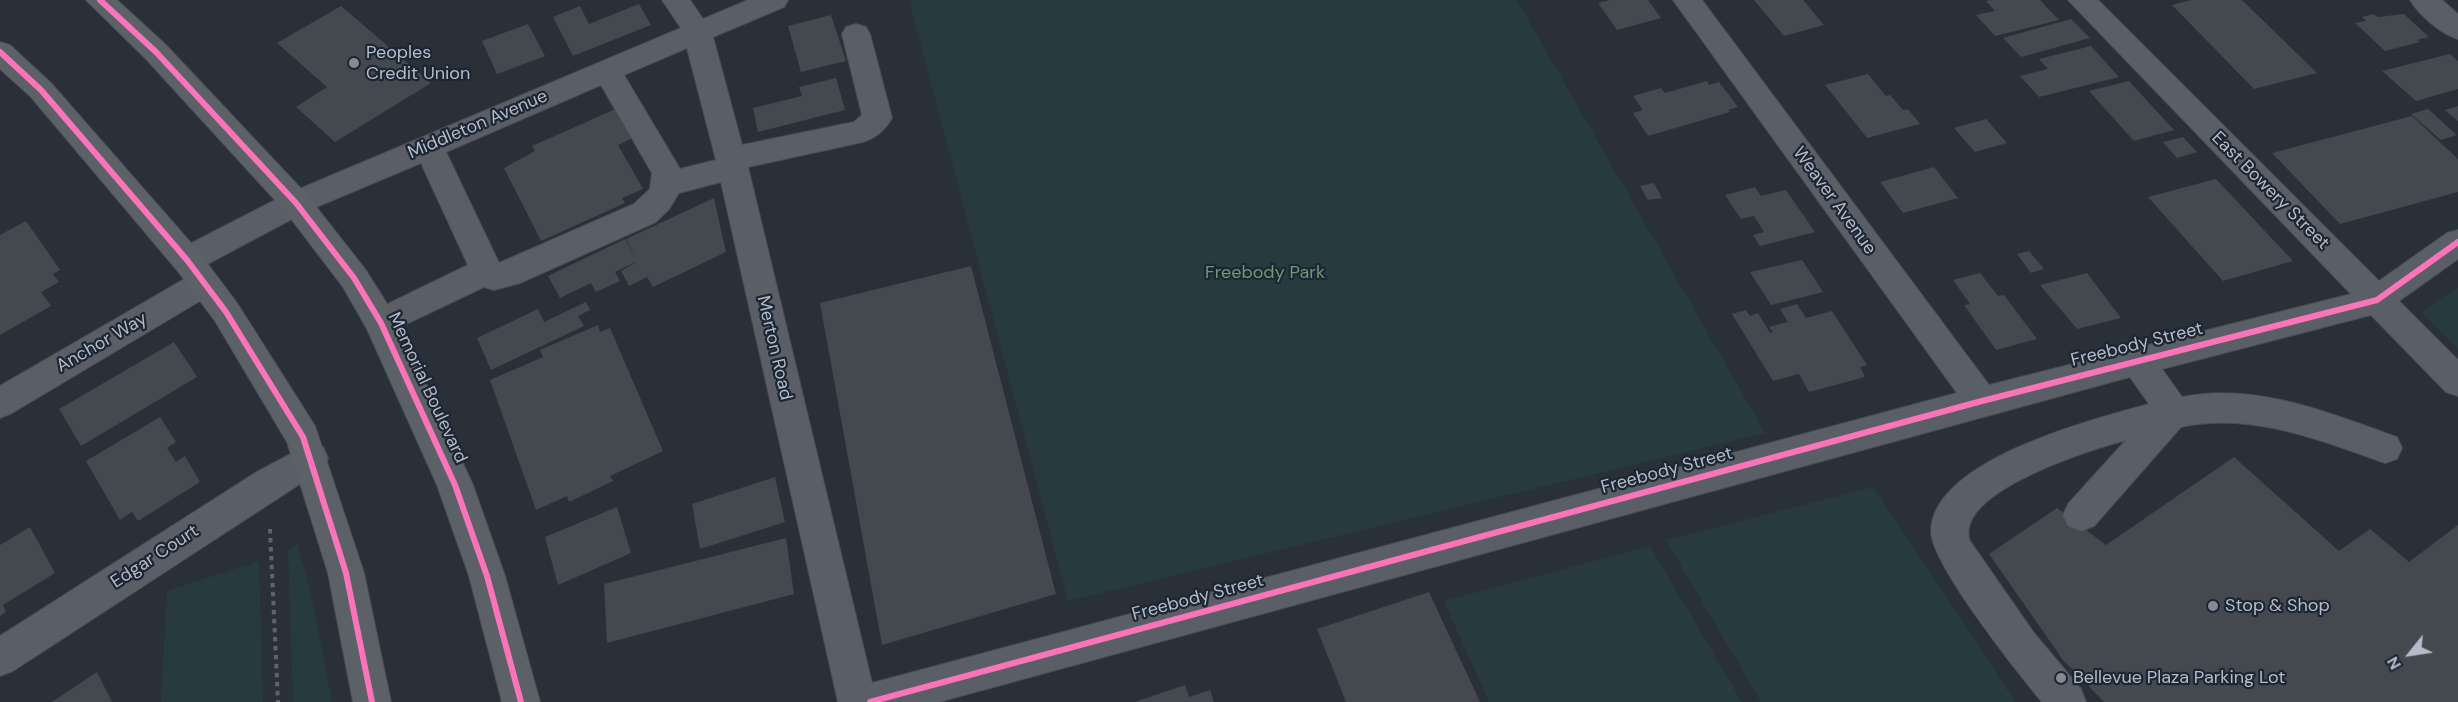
<!DOCTYPE html>
<style>
body{margin:0}
#map{position:relative;width:2458px;height:702px;overflow:hidden;background:#2a3038;font-family:"DM Sans",sans-serif}
canvas{display:block}
.north{position:absolute;left:2380px;top:624px;width:60px;height:60px;-webkit-text-stroke:4px #1d2633;paint-order:stroke;rotate:240deg;font-size:16px;font-weight:700;line-height:24px;text-align:center;color:#b4bcc9}
.north::after{content:'';display:block;margin:auto;width:21px;height:27px;background:#b4bcc9;clip-path:polygon(50% 0,100% 100%,50% 72%,0 100%)}
</style>
<div id="map">
<canvas width="2458" height="702"></canvas>
<div class="north">N</div>
</div>
<script>
const c = document.querySelector('canvas').getContext('2d');
c.lineJoin = 'round';
function fill(path, color) {
  c.fillStyle = color;
  c.fill(path, 'evenodd');
}
function stroke(path, color, width, dash) {
  c.strokeStyle = color;
  c.lineWidth = width;
  c.lineCap = dash ? 'butt' : 'round';
  c.setLineDash(dash || []);
  c.stroke(path);
}
function write(font, color, halo, rows, align = 'center') {
  c.font = font + ' "DM Sans",sans-serif';
  c.lineWidth = 4.5;
  c.setLineDash([]);
  c.textBaseline = 'middle';
  c.strokeStyle = halo;
  c.fillStyle = color;
  for (const [text, x, y, turn = 0] of rows) {
    c.save();
    c.translate(x, y);
    c.rotate((+turn || 0) * Math.PI / 180);
    c.textAlign = isNaN(turn) ? turn : align;
    if (halo) c.strokeText(text, 0, 0);
    c.fillText(text, 0, 0);
    c.restore();
  }
}
const green = new Path2D(`
 M909,0H1517L1765,433L1068,601Z
 M2458,287V349L2422,313Z
 M1874,487L2015,702H1761L1666,540Z
 M297,544L310,589L332,702H293L288,549Z
 M1650,546L1742,702H1489L1444,601Z
 M259,561L263,702H161L167,591Z`);
const building = new Path2D(`
 M1610,0H1648L1661,18L1617,30L1598,3Z
 M1754,0H1803L1824,25L1784,36Z
 M1991,0H2040L2059,20L1995,36L1976,15L1995,11L1986,1Z
 M2191,0H2242L2317,73L2254,89L2172,5Z
 M639,4L651,25L573,56L553,17L580,6L589,24Z
 M341,6L431,83L335,142L296,107L327,87L277,43Z
 M2373,14L2378,17L2404,14L2429,37L2417,40L2420,42L2385,51L2355,23L2366,21L2362,17Z
 M831,15L846,61L801,72L788,26Z
 M2071,19L2090,38L2021,57L2003,38Z
 M528,24L545,56L497,74L482,41Z
 M2091,46L2119,77L2039,97L2020,76L2048,69L2039,59Z
 M2450,54L2458,61V89L2416,101L2382,71Z
 M1868,74L1886,96L1890,95L1903,110L1908,109L1920,124L1867,138L1825,85Z
 M836,78L845,110L758,132L753,108L802,96L799,87Z
 M1707,81L1709,85L1719,82L1738,107L1728,110L1730,112L1648,136L1633,113L1643,110L1633,96L1661,88L1665,93Z
 M2129,81L2174,130L2134,141L2089,91Z
 M2458,106V121L2445,110Z
 M620,107L637,136L618,145L643,189L622,198L625,203L541,241L504,168L535,151L532,146Z
 M2428,109L2457,135L2441,140L2411,114Z
 M2412,116L2458,159V192L2340,224L2272,153Z
 M1986,119L2007,143L1975,152L1954,128Z
 M2183,137L2197,152L2177,158L2163,142Z
 M1934,167L1958,198L1903,213L1880,182Z
 M2216,179L2293,261L2223,281L2148,197Z
 M1654,183L1662,198L1648,200L1640,186Z
 M1755,187L1761,196L1786,190L1815,232L1760,246L1753,235L1764,232L1754,216L1741,219L1725,195Z
 M714,198L726,252L653,287L647,277L629,286L621,271L638,261L615,272L620,281L596,292L591,283L560,298L548,276L625,239L636,258L626,239Z
 M26,221L60,270L53,274L59,282L41,292L51,306L0,335V235Z
 M2029,251L2044,269L2031,273L2017,254Z
 M1802,260L1823,292L1771,305L1750,272Z
 M971,266L1056,594L882,645L820,303Z
 M1980,273L1998,296L2004,295L2037,339L1996,350L1964,305L1970,304L1953,280Z
 M2087,273L2121,318L2077,329L2040,285Z
 M586,302L590,310L578,316L584,326L491,370L477,338L538,309L544,322Z
 M1797,304L1806,318L1832,311L1867,365L1860,367L1865,377L1809,392L1799,374L1773,381L1732,314L1746,310L1750,316L1758,313L1770,333L1773,332L1769,327L1788,322L1780,309Z
 M598,325L600,332L610,328L663,451L610,476L613,481L569,502L567,496L536,510L490,380L543,357L540,350Z
 M174,342L197,377L81,446L59,409Z
 M160,417L176,442L167,448L176,462L185,456L200,482L138,521L132,512L120,520L86,461Z
 M2234,457L2339,551L2370,529L2409,562L2458,525V702H2104L2063,660L1989,554L2057,508L2106,545Z
 M775,477L785,522L700,549L692,504Z
 M617,507L631,553L558,585L545,537Z
 M30,527L55,573L3,605L6,612L0,616V545Z
 M786,538L794,594L607,643L604,584Z
 M1429,592L1480,702H1346L1317,629Z
 M97,672L112,702H52Z
 M1185,685L1189,697L1210,690L1214,702H1135Z`);
const path = new Path2D(`
 M270,529L278,702`);
const minor = new Path2D(`
 M662,0H690L703,19L748,0H788L784,7L713,37L742,145L854,122L862,115L842,34L846,27L856,24L866,27L870,34L892,118C885,130 876,138 863,142L748,167L872,683L1957,393L1673,0H1702L1989,385L2351,294L2068,0H2098L2379,281L2447,233L2458,230V259L2399,301L2458,360V396L2446,392L2371,315L2162,369L2182,397C2255,382 2329,413 2397,437L2402,448L2397,459L2385,463C2319,440 2252,412 2181,427L2094,526L2081,531L2068,526L2063,515L2068,504L2126,440C2090,450 1953,492 1970,541L2034,633L2081,689L2086,702H2042C2018,673 1931,564 1931,531C1933,460 2093,419 2149,404L2130,377L939,702H838L721,182L679,193L669,209L656,222L520,283L494,290L484,287L381,336L369,333L365,323L369,313L468,265L421,163L307,211L198,269L187,273L176,269L171,260L176,251L285,195L681,28ZM687,48L716,160L680,169L624,75ZM601,85L652,173L650,189L634,204L499,263L446,152Z
 M2410,0H2442L2458,14V39C2441,34 2419,15 2410,0Z
 M204,270L215,274L220,283L215,292L12,413L0,418V386L193,274Z
 M311,443L323,447L328,458L323,469L13,671L0,676V636L255,473Z`);
const major = new Path2D(`
 M86,0H117L166,45L307,195L365,269L393,313L473,485L505,576L540,702H502L469,576L437,485L367,329L343,287L285,211L146,59Z
 M0,42L10,45L51,83L198,251L237,303L315,426L364,573L391,702H353L328,573L287,442L215,321L176,269L31,97L0,69Z`);
const cycleway = new Path2D(`
 M100,0L156,52L296,203L354,278L381,323L455,485L487,576L521,702
 M0,52L41,90L187,260L226,312L303,437L346,573L372,702
 M870,702L1982,401L2377,300L2458,242`);
const markers = [
 [354,63,6,"#848b96"],
 [2213,606,6,"#848b96"],
 [2061,678,6,"#848b96"]
];
const poiNames = [
 ["Peoples",366,53],
 ["Credit Union",366,74],
 ["Stop & Shop",2225,606],
 ["Bellevue Plaza Parking Lot",2073,678]
];
const streetNames = [
 ["Middleton Avenue",478,125,-23],
 ["East Bowery Street",2270,191,45],
 ["Weaver Avenue",1834,201,54],
 ["Anchor Way",102,343,-30],
 ["Freebody Street",2137,345,-14],
 ["Merton Road",774,348,77],
 ["Memorial Boulevard",427,388,65],
 ["Freebody Street",1667,471,-15],
 ["Edgar Court",155,557,-33],
 ["Freebody Street",1198,598,-15]
];
const parkNames = [
 ["Freebody Park",1265,273]
];
fill(green, '#273a3e');
fill(building, '#444950');
stroke(minor, '#484c53', 2);
stroke(major, '#484c55', 2);
stroke(path, '#5d636a', 4, [4.5, 4.5]);
fill(minor, '#5a5e66');
fill(major, '#5c6168');
stroke(cycleway, '#fb73b8', 6);
for (const [x, y, r, color] of markers) {
  const dot = new Path2D();
  dot.arc(x, y, r, 0, 2 * Math.PI);
  c.fillStyle = color;
  c.fill(dot);
  stroke(dot, '#1d2633', 2);
}
write('18px', '#b4bcc9', '#1d2633', poiNames, 'left');
write('18px', '#b4bcc9', '#1d2633', streetNames);
write('18px', '#6b9a76', '#1d2633', parkNames);
</script>
